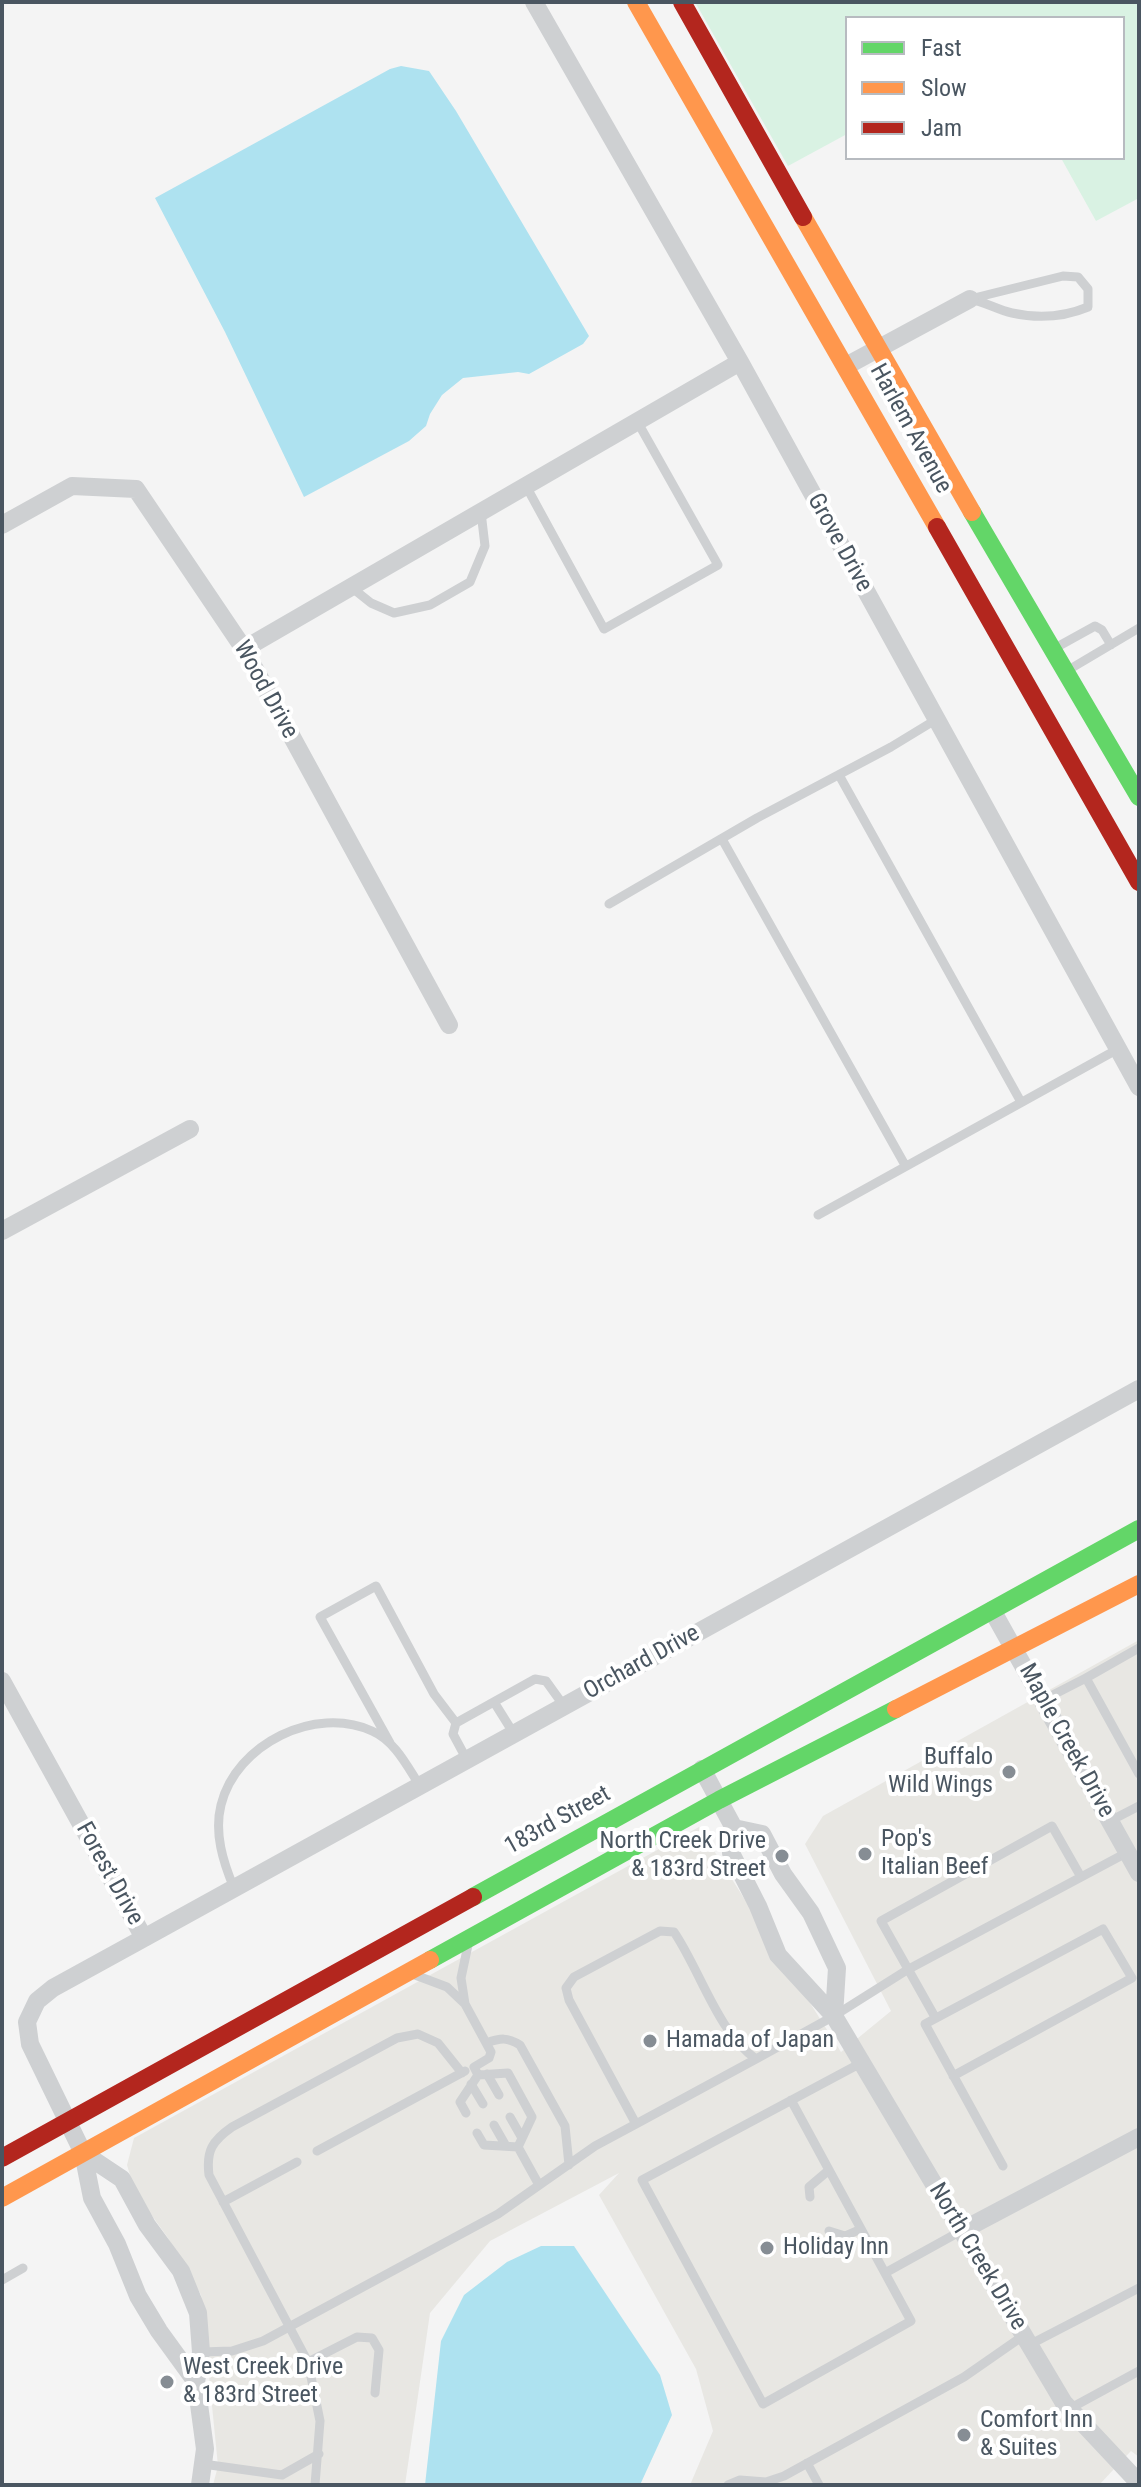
<!DOCTYPE html>
<style>
body{margin:0}
#map{position:relative;width:1141px;height:2487px;overflow:hidden;background:#f4f4f4;font-family:"Roboto Condensed",sans-serif}
canvas{display:block}
.frame{position:absolute;inset:0;border:4px solid #4a5661;pointer-events:none}
.legend{position:absolute;left:845px;top:16px;width:280px;height:144px;box-sizing:border-box;background:#fff;border:2px solid #b7bbc0;margin:0;padding:10px 14px;list-style:none;font-size:24px;color:#4a5661}
.legend li{display:flex;align-items:center;gap:16px;height:40px}
.legend b{width:40px;border:2px solid #b7bbc0}
</style>
<div id="map">
<canvas width="1141" height="2487"></canvas>
<div class="frame"></div>
<ul class="legend">
<li><b style="height:10px;background:#63d668"></b>Fast</li>
<li><b style="height:10px;background:#ff974d"></b>Slow</li>
<li><b style="height:10px;background:#b3261e"></b>Jam</li>
</ul>
</div>
<script>
const c = document.querySelector('canvas').getContext('2d');
c.lineJoin = 'round';
function fill(path, color) {
  c.fillStyle = color;
  c.fill(path, 'evenodd');
}
function stroke(path, color, width, dash) {
  c.strokeStyle = color;
  c.lineWidth = width;
  c.lineCap = dash ? 'butt' : 'round';
  c.setLineDash(dash || []);
  c.stroke(path);
}
function write(font, color, halo, rows, align = 'center') {
  c.font = font + ' "Roboto Condensed",sans-serif';
  c.lineWidth = 8;
  c.setLineDash([]);
  c.textBaseline = 'middle';
  c.strokeStyle = halo;
  c.fillStyle = color;
  for (const [text, x, y, turn = 0] of rows) {
    c.save();
    c.translate(x, y);
    c.rotate((+turn || 0) * Math.PI / 180);
    c.textAlign = isNaN(turn) ? turn : align;
    if (halo) c.strokeText(text, 0, 0);
    c.fillText(text, 0, 0);
    c.restore();
  }
}
const commercial = new Path2D(`
 M1139,1640V2457L1131,2451L1099,2485H690L713,2431L696,2369L599,2195L619,2173L490,2241L430,2313L405,2485H213L218,2466L201,2295L168,2238L135,2192L127,2165L134,2138L699,1827L841,2052L891,2011L805,1844L823,1816Z`);
const green = new Path2D(`
 M695,2H1139V198L1096,221L1061,158H1123V18H847V134L788,166Z`);
const water = new Path2D(`
 M401,66L429,71L456,111L589,336L583,344L529,374L518,372L463,378L442,395L430,414L426,426L409,441L304,497L225,332L155,198L390,69Z
 M541,2246H574L660,2375L672,2415L640,2485H425L441,2341L464,2295L507,2262Z`);
const lane = new Path2D(`
 M1063,276L1078,277L1088,289V307C1064,317 1039,319 1012,313C998,310 985,302 970,299Z
 M526,486L604,629L718,565L637,421
 M351,587L371,603L394,613L430,605L470,582L485,546L481,512
 M1057,647L1095,626L1102,630L1111,645
 M1070,669L1139,628
 M839,775L1021,1102
 M722,839L905,1165
 M609,904L757,818L891,747L937,719
 M818,1215L1118,1049
 M1139,1648L1086,1678L1139,1774
 M1043,1700L1086,1678
 M494,1702L514,1734
 M390,1743L320,1617L376,1586L434,1694L456,1723
 M467,1760L453,1734L456,1723L535,1679L546,1681L564,1706
 M1110,1821L1139,1806
 M234,1888C223,1862 214,1833 221,1805C236,1744 315,1705 372,1731C395,1741 407,1766 420,1786
 M415,1975L447,1987L465,2004L491,2052L489,2058L474,2067L478,2075L460,2102L466,2113
 M465,2004L461,1978L468,1945
 M935,2017L881,1921L1052,1826L1081,1877
 M486,2043C501,2038 507,2037 520,2045L565,2126L569,2165
 M756,2059L636,2124L569,2000L566,1988L574,1977L660,1931L674,1932C700,1970 718,2033 756,2059L834,2016L907,1970L1128,1852
 M487,2074L499,2095
 M478,2075L508,2073L532,2117L518,2147
 M953,2076L1132,1978L1103,1929L925,2024L1003,2166
 M471,2084L483,2104
 M791,2100L911,2321L763,2404L642,2180L861,2063
 M510,2117L522,2138
 M494,2125L506,2146
 M477,2133L484,2145L518,2147
 M518,2147L539,2185
 M317,2151L465,2071
 M810,2197L809,2187L829,2170
 M223,2202L297,2162
 M829,2231L845,2236L861,2229
 M885,2273L961,2231
 M2,2280L23,2268
 M1029,2345L1139,2288
 M201,2352L232,2351L263,2341L498,2214L595,2146L636,2124
 M308,2362L357,2337L372,2338L379,2350L375,2393
 M1069,2409L1139,2371
 M807,2463L819,2485
 M203,2464L282,2475L319,2454
 M315,2485L320,2421L308,2362L209,2175C206,2151 212,2141 232,2127L397,2038L418,2034L438,2043L462,2073
 M728,2485L740,2480L766,2482L784,2476L964,2377L1023,2336`);
const street = new Path2D(`
 M534,2L740,362L1139,1087
 M846,366L970,299
 M2,525L72,486L136,489L244,649L449,1025
 M244,649L740,362
 M2,1231L190,1129
 M992,1610L1139,1873
 M2,1681L144,1938L53,1988L37,2001L27,2022L30,2044L83,2153L92,2198L117,2244L138,2296L159,2331L196,2382
 M702,1769L734,1828L731,1853L758,1906L778,1955L834,2016L1064,2403L1139,2483
 M734,1828L762,1834L783,1874L811,1913L837,1968L834,2016
 M144,1938L1139,1389
 M83,2153L122,2179L147,2225L181,2271L198,2313L201,2352L196,2382L205,2449L200,2485
 M961,2231L1139,2137`);
const fast = new Path2D(`
 M972,512L1139,797
 M473,1897L1139,1529
 M430,1960L719,1800L896,1709`);
const slow = new Path2D(`
 M636,2L937,527
 M803,217L972,512
 M896,1709L1139,1584
 M2,2198L430,1960`);
const jam = new Path2D(`
 M682,2L803,217
 M937,527L1139,882
 M2,2158L473,1897`);
const markers = [
 [1009,1772,8,"#868d94"],
 [865,1854,8,"#868d94"],
 [782,1856,8,"#868d94"],
 [650,2041,8,"#868d94"],
 [767,2248,8,"#868d94"],
 [167,2382,8,"#868d94"],
 [964,2435,8,"#868d94"]
];
const streetNames = [
 ["Harlem Avenue",910,429,61],
 ["Grove Drive",839,543,61],
 ["Wood Drive",265,690,61],
 ["Orchard Drive",642,1663,-29],
 ["Maple Creek Drive",1066,1741,61],
 ["183rd Street",558,1821,-29],
 ["Forest Drive",109,1874,61],
 ["North Creek Drive",977,2257,59]
];
const poiNames = [
 ["Buffalo",993,1758,"right"],
 ["Wild Wings",993,1786,"right"],
 ["Pop's",881,1840],
 ["Italian Beef",881,1868],
 ["North Creek Drive",766,1842,"right"],
 ["& 183rd Street",766,1870,"right"],
 ["Hamada of Japan",666,2041],
 ["Holiday Inn",783,2248],
 ["West Creek Drive",183,2368],
 ["& 183rd Street",183,2396],
 ["Comfort Inn",980,2421],
 ["& Suites",980,2449]
];
fill(commercial, '#e8e7e3');
fill(green, '#d9f2e3');
fill(water, '#aee2f0');
stroke(lane, '#ced0d2', 9);
stroke(street, '#ced0d2', 18);
stroke(fast, '#63d668', 18);
stroke(slow, '#ff974d', 18);
stroke(jam, '#b3261e', 18);
for (const [x, y, r, color] of markers) {
  const dot = new Path2D();
  dot.arc(x, y, r, 0, 2 * Math.PI);
  c.fillStyle = color;
  c.fill(dot);
  stroke(dot, '#fff', 3);
}
write('24px', '#4a5661', '#fff', streetNames);
write('24px', '#4a5661', '#fff', poiNames, 'left');
</script>
